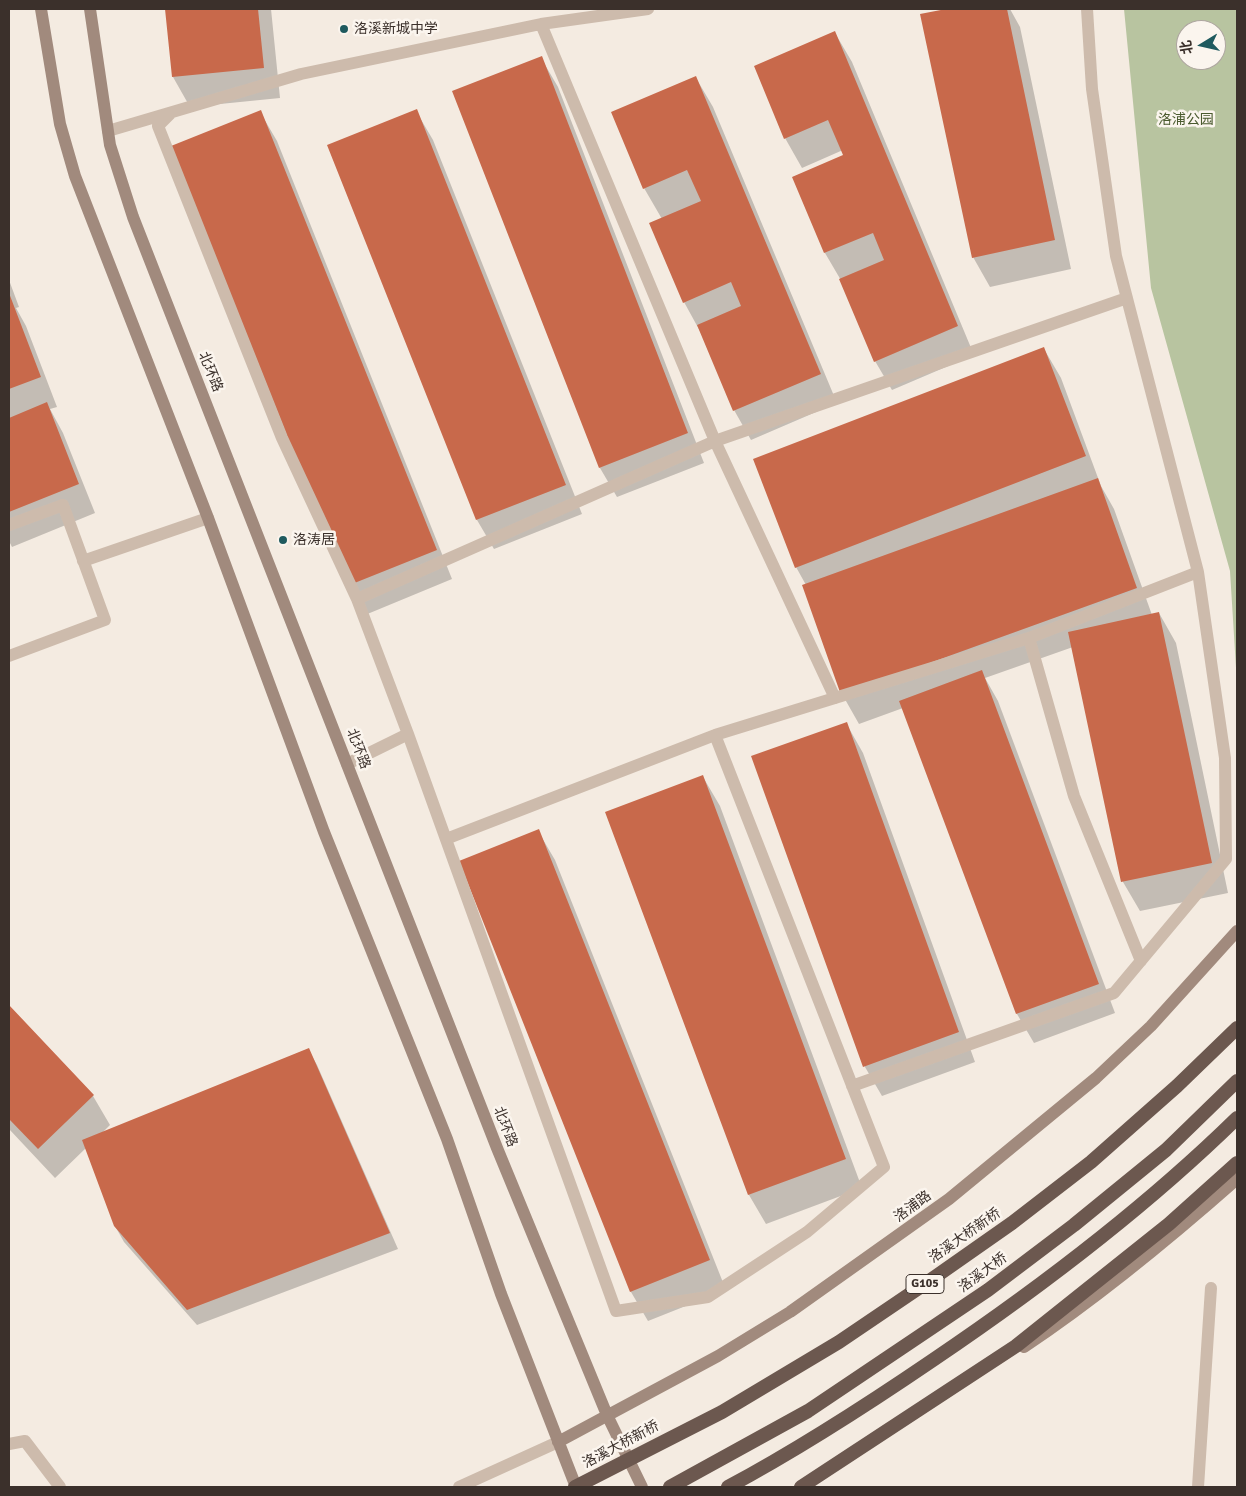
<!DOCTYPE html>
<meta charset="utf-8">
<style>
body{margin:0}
#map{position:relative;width:1246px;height:1496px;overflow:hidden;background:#f4ebe1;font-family:Signika,"Noto Sans SC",sans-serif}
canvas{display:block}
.frame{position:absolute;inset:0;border:10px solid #3b302b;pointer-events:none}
.north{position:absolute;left:1176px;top:20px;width:50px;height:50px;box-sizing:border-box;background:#fbf5ee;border:1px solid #aea6a0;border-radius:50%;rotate:261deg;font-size:14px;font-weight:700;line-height:20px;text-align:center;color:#3b302b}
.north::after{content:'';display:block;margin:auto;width:18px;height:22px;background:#1f5a5e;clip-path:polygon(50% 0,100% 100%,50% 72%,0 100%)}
</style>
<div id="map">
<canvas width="1246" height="1496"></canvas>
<div class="frame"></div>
<div class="north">北</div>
</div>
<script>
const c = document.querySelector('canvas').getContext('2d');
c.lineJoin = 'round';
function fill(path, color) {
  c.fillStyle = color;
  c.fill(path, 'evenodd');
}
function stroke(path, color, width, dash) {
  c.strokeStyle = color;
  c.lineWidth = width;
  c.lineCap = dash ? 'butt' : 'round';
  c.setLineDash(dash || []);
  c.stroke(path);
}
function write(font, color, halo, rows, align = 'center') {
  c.font = font + ' Signika,"Noto Sans SC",sans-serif';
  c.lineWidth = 5;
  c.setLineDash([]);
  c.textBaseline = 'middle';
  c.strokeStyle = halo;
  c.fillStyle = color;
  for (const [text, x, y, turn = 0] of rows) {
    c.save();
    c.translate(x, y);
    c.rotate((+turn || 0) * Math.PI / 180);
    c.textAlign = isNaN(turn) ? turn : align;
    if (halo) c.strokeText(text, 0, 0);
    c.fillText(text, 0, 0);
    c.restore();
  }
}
const green = new Path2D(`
 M1124,9H1237V684L1230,571L1151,288ZM1186,30H1216V60H1186Z`);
const shadow = new Path2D(`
 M166,9H271L280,98L190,107L173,77Z
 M952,9H1010L1020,27L1071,269L990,287L973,257L922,15Z
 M835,33L852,62L974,355L892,390L875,361L842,282L825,253L793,177L845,156L843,150L802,168L785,138Z
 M541,58L558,87L704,463L617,497L600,468L454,92Z
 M696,78L713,107L837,403L751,440L734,410L701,333L684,302L662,219L644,188Z
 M416,111L433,140L582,514L494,549L477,520L328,146Z
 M260,112L277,141L452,579L365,615L348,585Z
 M9,280L19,307L16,308L26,326L57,407L50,409L63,433L95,513L12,547L9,541Z
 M1044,349L1061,378L1101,486L1114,509L1152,615L1159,613L1176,643L1228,893L1140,911L1123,882L1073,647L985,678L998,701L1115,1013L1034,1043L1017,1014L903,708L859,724L842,694L806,585L796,567Z
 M846,723L863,753L975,1062L882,1096L865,1067L753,757Z
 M703,777L720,806L862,1188L766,1224L749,1195L607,813Z
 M538,831L555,860L726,1290L648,1321L631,1292L461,862Z
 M9,1006L93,1096L110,1125L102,1133L308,1049L317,1065L398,1249L197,1325L124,1242L115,1226L86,1148L55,1178L9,1129Z`);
const building = new Path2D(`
 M165,9H258L264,68L172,77Z
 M946,9H1007L1055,240L972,258L920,14Z
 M835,31L958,326L874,362L839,279L884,260L873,233L824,253L792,177L843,155L828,120L784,139L754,66Z
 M542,56L688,433L599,468L452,91Z
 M696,76L821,374L733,411L697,325L741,306L731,282L683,303L649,223L701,201L687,170L643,189L611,112Z
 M417,109L566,485L476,520L327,145Z
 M261,110L437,550L347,586L171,146Z
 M9,293L41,377L9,389Z
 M1044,347L1086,456L795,568L753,459Z
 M47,402L79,484L9,512V418Z
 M1098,478L1137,588L841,695L802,585Z
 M1159,612L1212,863L1121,882L1068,632Z
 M982,670L1099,984L1016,1014L899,701Z
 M847,722L959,1032L863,1067L751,756Z
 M703,775L846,1159L748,1195L605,812Z
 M539,829L710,1260L630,1292L459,861Z
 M9,1005L94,1095L38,1149L9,1119Z
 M309,1048L390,1233L187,1310L114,1226L82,1140Z`);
const minor = new Path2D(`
 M1087,9L1092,89L1116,256L1198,572
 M541,24L715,441L835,698
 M170,114L158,126L282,438L357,599
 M108,131L301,74L541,24L648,9
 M9,525L63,505L105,620L9,656
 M83,561L208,518
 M1029,638L1074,796L1141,961
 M408,734L357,599L715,441L1127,298
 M347,764L408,734L616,1311L708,1297L807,1232L884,1167L715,735
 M446,839L715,735L1029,638L1198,572L1225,758L1226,859L1114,993L852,1086
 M9,1444L25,1441L60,1487
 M459,1487L558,1442
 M1198,1487L1211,1288`);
const secondary = new Path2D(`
 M41,9L60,124L75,176L208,518L324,832L447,1139L501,1294L576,1487
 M90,9L110,145L133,217L497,1148L607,1415L642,1487
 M1024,1347C1099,1297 1169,1239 1237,1179
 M558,1442L718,1356L790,1312L949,1199L1096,1078L1151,1026L1237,931`);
const trunk = new Path2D(`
 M670,1487L808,1411L988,1290L1074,1225L1166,1150L1237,1081
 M728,1487C799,1449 867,1405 933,1360C1041,1287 1144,1209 1237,1118
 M801,1487L1016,1346L1169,1224L1237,1163`);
const trunkBridge = new Path2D(`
 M575,1487L722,1412L839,1342L935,1277L1012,1223L1091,1162L1177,1086L1237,1028`);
const markers = [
 [344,29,5,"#1f5a5e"],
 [283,540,5,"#1f5a5e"]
];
const shields = [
 [925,1284,38]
];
const shieldNames = [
 ["G105",925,1284]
];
const poiNames = [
 ["洛溪新城中学",354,29],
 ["洛涛居",293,540]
];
const parkNames = [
 ["洛浦公园",1186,120]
];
const streetNames = [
 ["北环路",210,372,68],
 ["北环路",358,749,69],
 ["北环路",505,1127,69],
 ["洛浦路",913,1207,-36],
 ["洛溪大桥新桥",965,1236,-35],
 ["洛溪大桥",983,1273,-36],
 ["洛溪大桥新桥",621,1445,-28]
];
fill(green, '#b8c4a0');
fill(shadow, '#0003');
fill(building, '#c8694b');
stroke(minor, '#cdbbac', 12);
stroke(secondary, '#a18a7d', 12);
stroke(trunk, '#6c584f', 14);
stroke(trunkBridge, '#6c584f', 14);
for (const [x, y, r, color] of markers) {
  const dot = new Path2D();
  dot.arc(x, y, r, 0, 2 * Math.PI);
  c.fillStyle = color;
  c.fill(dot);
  stroke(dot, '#fbf5ee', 2);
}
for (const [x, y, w] of shields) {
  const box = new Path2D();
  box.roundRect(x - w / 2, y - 9.5, w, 19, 4);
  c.fillStyle = '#fbf5ee';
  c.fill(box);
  stroke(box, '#3b302b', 1);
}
write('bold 12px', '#3b302b', null, shieldNames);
write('14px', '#3b302b', '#fbf5ee', poiNames, 'left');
write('14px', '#4a5a2e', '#fbf5ee', parkNames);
write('14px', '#3b302b', '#fbf5ee', streetNames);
</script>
